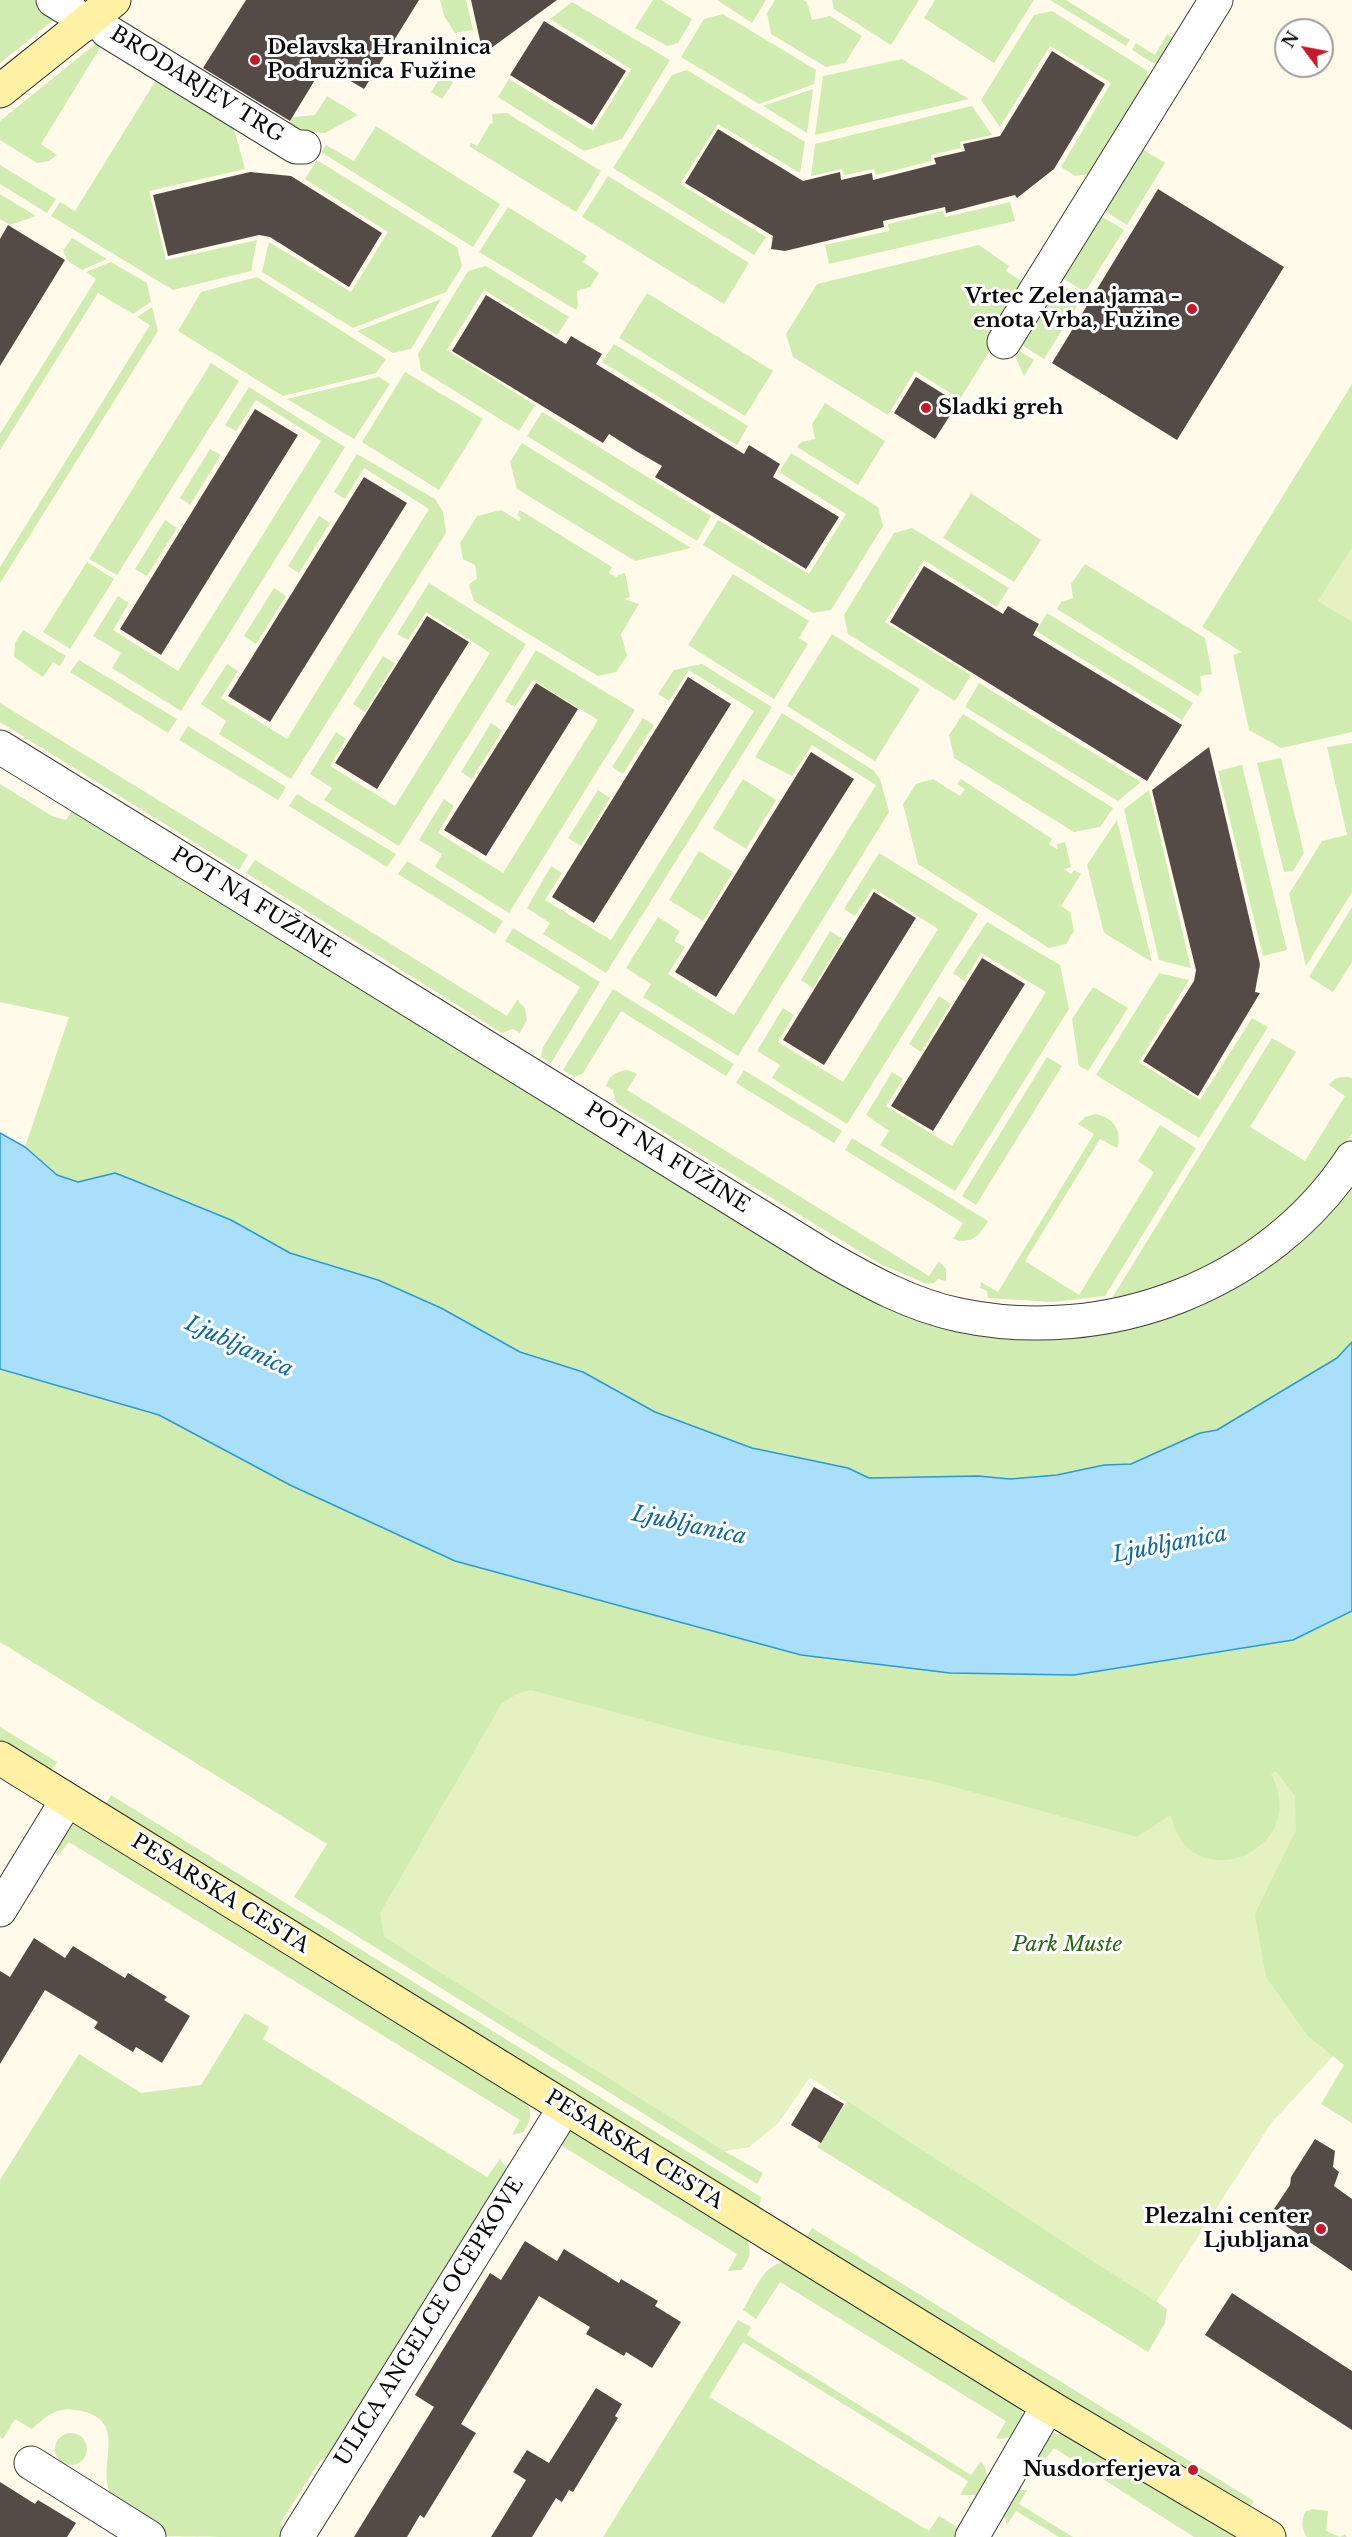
<!DOCTYPE html>
<meta charset="utf-8">
<style>
body{margin:0}
#map{position:relative;width:1352px;height:2537px;overflow:hidden;background:#fffae9;font-family:"Libre Baskerville",serif}
canvas{display:block}
.north{position:absolute;left:1274px;top:18px;width:60px;height:60px;box-sizing:border-box;background:#fff;border:2px solid #9d9d9d;border-radius:50%;rotate:302deg;font-size:16px;font-weight:700;line-height:24px;text-align:center;color:#0b0b0b}
.north::after{content:'';display:block;margin:auto;width:21px;height:27px;background:#c51928;clip-path:polygon(50% 0,100% 100%,50% 72%,0 100%)}
</style>
<div id="map">
<canvas width="1352" height="2537"></canvas>
<div class="north">N</div>
</div>
<script>
const c = document.querySelector('canvas').getContext('2d');
c.lineJoin = 'round';
function fill(path, color) {
  c.fillStyle = color;
  c.fill(path, 'evenodd');
}
function stroke(path, color, width, dash) {
  c.strokeStyle = color;
  c.lineWidth = width;
  c.lineCap = dash ? 'butt' : 'round';
  c.setLineDash(dash || []);
  c.stroke(path);
}
function write(font, color, halo, rows, align = 'center') {
  c.font = font + ' "Libre Baskerville",serif';
  c.lineWidth = 6;
  c.setLineDash([]);
  c.textBaseline = 'middle';
  c.strokeStyle = halo;
  c.fillStyle = color;
  for (const [text, x, y, turn = 0] of rows) {
    c.save();
    c.translate(x, y);
    c.rotate((+turn || 0) * Math.PI / 180);
    c.textAlign = isNaN(turn) ? turn : align;
    if (halo) c.strokeText(text, 0, 0);
    c.fillText(text, 0, 0);
    c.restore();
  }
}
const green = new Path2D(`
 M0,0H42L56,18L0,63Z
 M440,0H466L473,30L455,33L444,16Z
 M653,0H661L692,19L678,43L667,46L635,28Z
 M717,0H766L752,23Z
 M775,0H803L807,2L812,20L830,16L862,36L845,63L826,67L771,34L767,13Z
 M832,0H919L891,45L834,9Z
 M935,0H1034L994,63L924,18Z
 M1050,0H1066L1130,40L1126,46Z
 M572,2L670,60L622,139L584,151L498,97L509,79L593,131L631,69L550,19Z
 M1052,11L1146,70L1152,89L1100,172L1075,176L1061,167L1111,83L1050,46L1000,127L981,100L1034,15Z
 M723,14L816,70L814,84L759,104L681,57L704,19Z
 M1167,34L1174,39L1170,59L1153,63L1132,50L1136,43L1155,55Z
 M104,37L101,46L41,144L57,155L49,161L37,163L0,140V121Z
 M902,59L969,99L815,135L823,76Z
 M687,70L805,142L800,173L718,124L680,184L766,237L754,255L613,168L672,75Z
 M442,75L453,82L442,99L431,92Z
 M156,80L230,114L245,169L149,191L166,260L257,240L251,271L173,290L51,216L60,202L75,211Z
 M813,89L807,133L763,106Z
 M327,96L358,115L325,133L284,131L293,117L315,115Z
 M972,106L992,135L960,142L961,148L931,155V161L876,175L874,169L844,175L842,169L811,176L815,144Z
 M507,113L601,171L576,212L469,146L471,143L477,146L490,124L493,123L492,114Z
 M376,126L500,204L473,247L321,152L326,145L354,161Z
 M1134,144L1165,163L1127,225L1096,206Z
 M317,160L457,247L462,266L446,292L353,328L262,272L269,242L351,292L388,232L305,179Z
 M0,165L56,199L47,213L0,184Z
 M608,176L749,263L724,304L582,217Z
 M0,194L36,216L10,225L0,219Z
 M1010,202L1015,221L829,264L825,245L889,231L888,224L943,211L945,217Z
 M508,207L587,256L583,262L599,273L590,287L577,291L578,305L576,310L479,252Z
 M1093,211L1124,230L1085,292L1054,273Z
 M72,238L107,259L82,270L68,261L63,251Z
 M979,245L1009,266L1006,271L1028,285L1033,281L960,399L915,371L888,415L793,357L786,334L817,284Z
 M111,262L147,283L151,302L133,314L98,293L0,450V434L96,279L86,272Z
 M486,266L569,317L557,335L484,290L447,350L535,405L519,431L421,370L418,354L468,271Z
 M257,277L386,359L376,373L283,396L178,331L201,292Z
 M1051,278L1082,298L1044,359L1014,340Z
 M647,293L773,371L745,416L619,338Z
 M441,299L411,349L393,353L357,331Z
 M152,307L158,331L0,583V567L150,325L137,317Z
 M614,344L748,426L737,445L602,362Z
 M1010,345L1034,360L1024,376Z
 M211,363L239,381L117,575L89,559Z
 M405,372L483,419L439,490L362,442Z
 M379,377L390,384L354,439L287,399Z
 M1352,384V732L1281,748L1249,730L1233,655L1242,652L1202,627Z
 M249,387L345,447L181,711L112,668L121,653L93,636L118,596L129,603L113,630L178,671L321,441L256,400L236,431L225,425Z
 M825,403L885,441L858,485L797,447L801,442L815,439L812,424Z
 M542,412L711,516L697,541L527,436Z
 M522,443L691,548L635,561L517,489L510,462Z
 M210,449L221,455L190,505L180,498Z
 M791,453L878,507L883,526L831,610L813,613L703,545L718,520L809,574L846,514L779,472Z
 M357,454L435,499L443,512L446,533L291,779L219,734L226,721L201,704L227,664L238,671L221,698L287,739L429,509L364,468L345,499L334,492Z
 M971,493L1041,540L1014,582L943,538Z
 M501,510L519,521L521,518L517,515L520,510L612,567L609,573L618,578V575L625,573L630,597L624,599L639,604L621,634L627,656L616,672L598,676L474,601L469,585L477,578L475,565L463,559L460,543L477,516Z
 M319,516L330,523L299,573L288,566Z
 M165,520L177,528L147,576L135,569Z
 M912,528L1009,588L997,607L924,560L885,622L971,675L955,701L848,634L844,615L894,533Z
 M87,562L114,579L70,649L43,632Z
 M1085,564L1205,638L1212,674L1200,676L1202,690L1198,696L1057,609L1061,602L1073,598L1071,584Z
 M733,574L809,621L799,638L808,644L774,699L688,645Z
 M429,583L526,644L399,846L324,800L332,788L310,774L336,732L346,739L330,766L395,806L490,653L426,612L408,640L397,634Z
 M274,588L286,596L256,644L244,636Z
 M1047,613L1193,703L1182,720L1036,631Z
 M23,630L66,656L60,666L53,662L43,677L14,657L15,643Z
 M832,634L920,689L875,761L787,706Z
 M536,650L635,710L509,913L435,867L442,854L419,840L444,799L454,806L438,833L503,873L598,720L533,680L515,707L505,701Z
 M383,656L395,663L365,712L353,704Z
 M79,660L177,719L168,733L70,672Z
 M702,664L772,707L606,973L543,934L550,923L527,908L551,866L562,873L545,900L611,940L754,711L689,670L669,701L658,694L674,670Z
 M979,683L1141,782L1118,801L965,707Z
 M0,703L248,855L239,870L0,722Z
 M782,713L873,770L880,779L889,812L738,1056L643,997L651,984L626,968L658,917L680,931L674,941L685,947L668,974L734,1015L876,785L812,745L792,776L755,757Z
 M963,714L1113,808L1100,827L1074,832L954,758L949,735Z
 M643,718L654,725L623,774L612,767Z
 M491,723L502,731L472,779L461,772Z
 M188,726L286,787L278,800L179,740Z
 M1352,743V892L1306,966L1289,894L1322,841L1347,835L1327,747Z
 M1281,758L1304,853L1293,871L1284,872L1257,763Z
 M1242,765L1287,950L1263,956L1218,771Z
 M743,779L776,800L746,849L713,828Z
 M933,779L960,796L965,789L957,784L961,779L1052,839L1049,844L1058,850L1057,844L1065,842L1071,867L1064,869L1071,874L1074,870L1081,874L1061,906L1070,912L1074,931L1066,944L1049,948L918,864L903,804L916,784Z
 M0,784L52,816L66,820L72,811L820,1268L1104,1331L1352,1181V1342L1337,1358L1217,1430L1200,1433L1131,1464L1104,1465L1057,1475L1010,1479L978,1476L869,1478L848,1468L752,1448L655,1412L583,1372L520,1352L441,1308L378,1280L290,1253L231,1220L115,1173L78,1182L57,1175L25,1147L69,1017L0,1002Z
 M598,790L610,798L581,846L568,838Z
 M1149,790L1191,968L1159,960L1124,809Z
 M297,794L396,854L387,867L289,806Z
 M1117,820L1152,962L1104,933L1087,865Z
 M699,851L733,872L703,921L669,900Z
 M879,853L978,914L847,1124L772,1078L780,1065L757,1051L783,1008L794,1015L778,1042L843,1082L938,929L873,888L855,916L844,909Z
 M255,860L507,1016L517,1000L525,1008L527,1020L520,1033L513,1029L502,1033L246,873Z
 M407,861L503,921L495,934L398,874Z
 M1352,907V962L1333,992L1309,977Z
 M987,922L1060,965L1069,1009L955,1191L880,1145L889,1131L866,1115L892,1072L903,1079L886,1106L952,1146L1046,992L981,953L964,981L953,973Z
 M513,928L600,982L551,1063L541,1057L543,1047L580,987L505,941Z
 M830,931L843,939L813,988L801,980Z
 M1159,973L1189,980L1139,1062L1200,1100L1252,1018L1268,1027L1199,1138L1096,1075Z
 M1093,987L1128,1008L1088,1071L1079,1066L1072,1019Z
 M613,989L734,1064L726,1076L621,1011L583,1073L575,1077L563,1070Z
 M939,996L951,1004L921,1052L909,1044Z
 M1272,1038L1296,1052L1250,1127L1305,1161L1345,1096L1329,1085C1334,1078 1343,1075 1352,1078V1134L1320,1179L1275,1224L1192,1278L1109,1303Z
 M1047,1057L1062,1066L976,1205L962,1196Z
 M628,1070L637,1074L627,1090L929,1276L939,1261L946,1269V1281L938,1279L934,1283L927,1284L882,1265L616,1103L613,1090L606,1086C609,1075 617,1071 628,1070Z
 M744,1070L842,1131L834,1143L736,1083Z
 M1095,1114C1113,1117 1123,1131 1117,1148L1100,1139L1025,1261L1079,1295L1154,1172L1138,1161L1160,1125L1196,1148L1105,1296L1052,1302L988,1298L987,1291L980,1288L981,1282L998,1292L1094,1134L1078,1124L1085,1117Z
 M852,1138L988,1221C979,1236 971,1245 953,1239L963,1223L845,1150Z
 M0,1369L159,1415L290,1485L801,1655L950,1673L1074,1675L1293,1640L1352,1611V2123L1321,2104L1344,2065L1333,2056L1271,2123L1156,2301L1167,2309L1165,2323L1148,2352L817,2147L847,2102L810,2077L778,2123L749,2147L724,2151L763,2173L757,2184L294,1897L327,1844L0,1642Z
 M0,1727L57,1762L50,1772L0,1741Z
 M111,1795L761,2197L759,2209L105,1806Z
 M73,1824H78L527,2103C533,2114 530,2122 523,2132L512,2135L520,2120L69,1842L58,1856L53,1846L66,1827Z
 M245,2013L269,2027L263,2039L487,2177L500,2159L509,2171L343,2449L320,2461L281,2522L285,2537C266,2537 171,2537 161,2536C153,2532 117,2504 112,2496C94,2466 133,2419 76,2410C58,2406 44,2417 32,2429L15,2419L3,2439L0,2437V2180L79,2054L141,2093L201,2085Z
 M569,2129L747,2239C752,2252 750,2260 741,2270L728,2271L737,2254L559,2144Z
 M812,2228L1254,2501L1249,2509L806,2238Z
 M780,2263H790L1021,2407L1024,2419C1016,2432 1013,2441 996,2438L1006,2421L780,2282L756,2319L743,2310C752,2295 762,2268 780,2263Z
 M738,2320L751,2327L747,2335L971,2475L981,2461L986,2469L987,2480L976,2495H960L968,2481L743,2342L709,2397L929,2531L939,2516L957,2527L962,2537H603Z
 M55 2449a16 16 0 1 1 32 0a16 16 0 1 1-32 0Z
 M1053,2434L1071,2436L1234,2537H1194L1054,2448L1041,2465L1037,2460L1039,2445Z
 M1019,2490H1027L1019,2504L1073,2537H1059L1016,2511L1007,2525L1003,2513L1013,2493Z
 M1313,2509L1328,2511L1326,2531L1340,2537L1345,2534L1347,2537H1307C1301,2529 1301,2519 1306,2511Z`);
const pitch = new Path2D(`
 M1352,547V622L1318,601Z
 M531,1690L719,1740L936,1782L1137,1837L1171,1815C1187,1900 1313,1853 1271,1774L1276,1771L1295,1796L1296,1830L1255,1914L1266,1977L1308,2036L1333,2056L1271,2123L1156,2302L810,2077L778,2123L749,2147L724,2151L384,1937L380,1913L502,1703L519,1693Z`);
const water = new Path2D(`
 M0,1133L25,1147L57,1175L78,1182L115,1173L133,1180L231,1220L290,1253L378,1280L441,1308L520,1352L583,1372L655,1412L752,1448L848,1468L869,1478L978,1476L1010,1479L1057,1475L1104,1465L1131,1464L1200,1433L1217,1430L1337,1358L1352,1342V1611L1293,1640L1074,1675L950,1673L801,1655L455,1561L290,1485L159,1415L0,1369Z`);
const building = new Path2D(`
 M246,0H419L364,89L324,65L290,121L203,68Z
 M471,0H557L483,54Z
 M544,21L626,71L592,125L510,75Z
 M1052,51L1105,84L1054,169L1017,198L1015,195L946,213L945,207L883,221L884,227L785,251L771,249L773,236L685,183L718,129L803,181L840,172L841,180L872,173L873,180L936,164L934,158L965,151L963,144L1000,136Z
 M250,172L291,176L382,233L349,287L270,237L259,235L168,256L153,195Z
 M1158,189L1284,267L1177,440L1052,363Z
 M8,225L65,260L0,366V239Z
 M486,295L566,344L571,336L588,346L602,354L596,364L744,454L749,445L780,464L773,477L839,517L806,569L655,477L662,466L636,451L609,434L603,443L452,351Z
 M916,377L958,403L935,439L894,413Z
 M255,409L298,435L161,655L120,629Z
 M364,477L407,503L270,722L228,696Z
 M924,566L1003,614L1008,606L1028,618L1039,624L1033,635L1182,725L1147,781L890,622Z
 M427,616L469,642L377,789L335,763Z
 M688,677L731,704L594,923L552,897Z
 M536,683L578,709L486,856L444,830Z
 M1209,747L1260,964L1255,992L1260,993L1198,1096L1143,1061L1194,981L1196,970L1152,790Z
 M811,752L854,779L716,997L675,972Z
 M874,892L916,918L824,1065L783,1040Z
 M982,958L1025,984L933,1131L891,1106Z
 M34,1938L65,1958L73,1946L125,1978L128,1973L167,1997L164,2000L190,2016L162,2063L136,2047L133,2052L94,2028L98,2022L45,1990L0,2064V1971L10,1977Z
 M814,2087L844,2104L821,2143L791,2125Z
 M1315,2139L1335,2151L1333,2167L1339,2172L1334,2186L1352,2199V2271L1270,2215L1290,2185L1291,2177Z
 M525,2241L557,2261L564,2249L619,2283L621,2279L658,2301L655,2306L681,2322L652,2368L626,2352L624,2356L586,2334L590,2327L539,2296L461,2424L476,2433L424,2518L420,2515L407,2537H354L434,2407L415,2395L490,2273L501,2280Z
 M1232,2293L1352,2371V2430L1205,2335Z
 M596,2388L622,2404L615,2416L618,2418L573,2492L569,2490L562,2502L556,2498L532,2537H491L526,2480L513,2472L527,2450L549,2463Z
 M0,2482L35,2504L38,2500L76,2523L67,2537H0Z`);
const street = new Path2D(`
 M53,0L71,11L84,25
 M95,16L107,31L296,147H304
 M1004,342L1216,0
 M0,747L826,1257C868,1281 911,1305 959,1315C1107,1346 1268,1286 1352,1158
 M0,1910L67,1800
 M31,2463L149,2537
 M297,2537L565,2107
 M972,2537L1048,2406`);
const secondary = new Path2D(`
 M0,91L114,0
 M0,1758L1048,2406L1269,2537`);
const markers = [
 [255,60,6,"#c51928"],
 [1192,309,6,"#c51928"],
 [926,408,6,"#c51928"],
 [1321,2229,6,"#c51928"],
 [1193,2470,6,"#c51928"]
];
const poiNames = [
 ["Delavska Hranilnica",267,48,"left"],
 ["Podružnica Fužine",267,72,"left"],
 ["Vrtec Zelena jama -",1180,297],
 ["enota Vrba, Fužine",1180,321],
 ["Sladki greh",938,408,"left"],
 ["Plezalni center",1309,2217],
 ["Ljubljana",1309,2241],
 ["Nusdorferjeva",1181,2470]
];
const streetNames = [
 ["BRODARJEV TRG",197,85,32],
 ["POT NA FUŽINE",253,903,32],
 ["POT NA FUŽINE",667,1158,32],
 ["PESARSKA CESTA",220,1894,32],
 ["PESARSKA CESTA",634,2150,32],
 ["ULICA ANGELCE OCEPKOVE",430,2322,-58]
];
const parkNames = [
 ["Park Muste",1067,1945]
];
const waterNames = [
 ["Ljubljanica",239,1347,25],
 ["Ljubljanica",689,1526,12],
 ["Ljubljanica",1170,1545,-11]
];
fill(green, '#d1ecb0');
fill(pitch, '#e4f2c2');
fill(water, '#a9dffb');
stroke(water, '#2a99d8', 1.5);
fill(building, '#544b46');
stroke(street, '#3e3e3e', 35);
stroke(secondary, '#2d2d2d', 35);
stroke(street, '#fff', 33);
stroke(secondary, '#fff1a4', 33);
for (const [x, y, r, color] of markers) {
  const dot = new Path2D();
  dot.arc(x, y, r, 0, 2 * Math.PI);
  c.fillStyle = color;
  c.fill(dot);
  stroke(dot, '#fff', 2);
}
write('bold 21px', '#0b0b0b', '#fff', poiNames, 'right');
write('21px', '#0b0b0b', '#fff', streetNames);
write('italic 21px', '#2b6717', '#fff', parkNames);
write('italic 22px', '#0c68a5', '#fff', waterNames);
</script>
